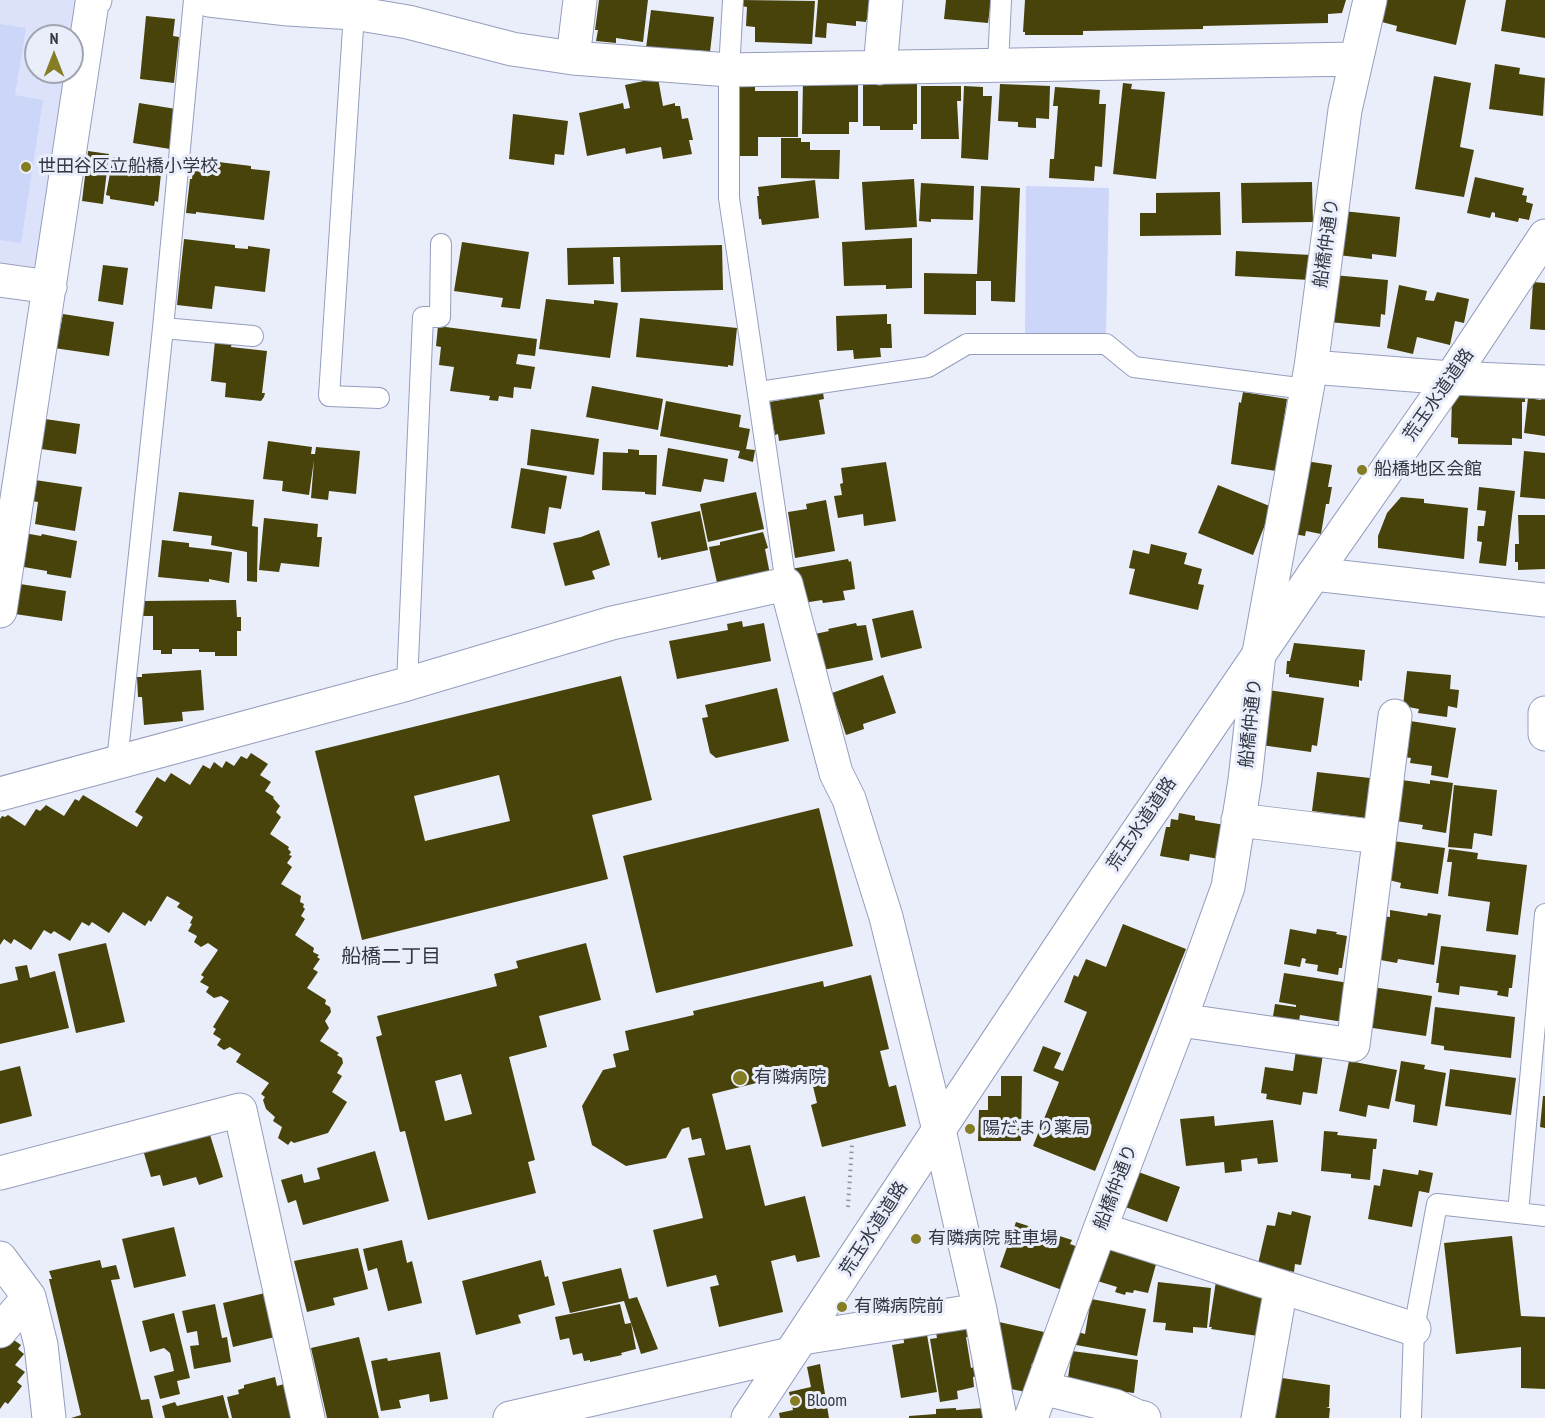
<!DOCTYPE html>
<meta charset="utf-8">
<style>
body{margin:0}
#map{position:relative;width:1545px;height:1418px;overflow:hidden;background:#eaeefb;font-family:"PT Sans Narrow",sans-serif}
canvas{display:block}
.north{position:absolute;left:24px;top:24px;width:60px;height:60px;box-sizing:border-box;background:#eaeefb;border:2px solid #a1a4b1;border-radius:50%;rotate:0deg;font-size:16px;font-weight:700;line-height:24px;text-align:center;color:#333643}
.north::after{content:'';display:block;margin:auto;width:21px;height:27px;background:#847d24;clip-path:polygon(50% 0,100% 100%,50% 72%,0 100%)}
</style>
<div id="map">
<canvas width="1545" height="1418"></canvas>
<div class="north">N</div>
</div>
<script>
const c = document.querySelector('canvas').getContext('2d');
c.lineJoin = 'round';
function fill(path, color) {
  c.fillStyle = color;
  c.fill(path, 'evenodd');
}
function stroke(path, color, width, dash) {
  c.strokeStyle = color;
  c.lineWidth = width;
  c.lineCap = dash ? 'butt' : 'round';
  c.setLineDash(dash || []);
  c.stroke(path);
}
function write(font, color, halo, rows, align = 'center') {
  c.font = font + ' "PT Sans Narrow","Noto Sans JP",sans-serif';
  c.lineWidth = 6;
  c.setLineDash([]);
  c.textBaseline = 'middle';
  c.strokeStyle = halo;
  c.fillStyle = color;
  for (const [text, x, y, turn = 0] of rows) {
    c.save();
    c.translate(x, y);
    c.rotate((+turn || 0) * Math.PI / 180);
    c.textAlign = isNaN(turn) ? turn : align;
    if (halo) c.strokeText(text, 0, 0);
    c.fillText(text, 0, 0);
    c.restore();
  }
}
const built = new Path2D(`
 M0,0H81L72,36H36V72H69L34,267L0,262Z`);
const green = new Path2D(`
 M0,24L26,28L15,95L43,100L21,243L0,240Z
 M1026,186L1109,188L1106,336L1025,333Z`);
const building = new Path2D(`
 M599,0H648L643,42L616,38V43L596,41L598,30H595Z
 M742,0L815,1L812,44L755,42V27L746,26L747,7L741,6Z
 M818,0H872L871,20H866V22L856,21V26L827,23L826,38L815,37Z
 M946,0H991L988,23L944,19Z
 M1025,0H1346L1342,13L1328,14V23L1203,26V29L1083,31V35H1025V32H1023Z
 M1387,0H1466L1456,45L1396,31L1397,26L1382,22Z
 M1506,0H1545V38L1501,31Z
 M651,10L714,17L710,52L697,50L696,53L646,48Z
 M146,16L175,19L173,36L179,37L174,83L140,79Z
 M1495,64L1520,68L1519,74L1545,78L1543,116L1489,109Z
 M1434,76L1471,83L1460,147L1474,150L1464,197L1415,189Z
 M658,78L663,106L675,103V106H680L682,119L688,118L693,140H689L692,154L663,159L661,147L626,154L625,148L587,156L579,113L623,103L624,109L630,108L625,85Z
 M876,78H892V84H917V124H913V130H880V126H863V85H876Z
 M803,81H858V122H849V134H802Z
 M1123,83L1132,84L1131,89L1165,92L1156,179L1113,174Z
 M1000,84L1050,86L1049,119L1036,118V128L1018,127V122L998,121Z
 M921,86H961V101H957L959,139H921Z
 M964,86L983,87V96H992L988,160L961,158Z
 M739,87H755V91H798V137H758V156H739Z
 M1055,87L1100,90L1099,104H1106L1102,167L1095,166L1094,181L1049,178L1050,159H1054L1058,106H1053Z
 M139,103L176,109L170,149L133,143Z
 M513,114L568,121L564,155L555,154L554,165L509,159Z
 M781,138H801V142H810V150H840L839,179L781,178Z
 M88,151L109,154L103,204L82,201Z
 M113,157L162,164L158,202L155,201L154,206L110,199V196L106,195Z
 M194,159L251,166V169L270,171L264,220L196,212V214L186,213L190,179H192Z
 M1475,177L1524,188L1522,195L1527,196L1526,202L1533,204L1529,220L1519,218L1518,222L1495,217V213L1492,212L1490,218L1467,213Z
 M914,179L917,227L865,230L862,182Z
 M815,180L819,218L762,225L761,219H759L757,196H759L758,187Z
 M1312,182L1313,222L1242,223L1241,183Z
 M921,183L974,186L973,220L931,219V222L919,221Z
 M981,186L1020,188L1015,302L991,301V281H976V315L924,314V273L977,274Z
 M1220,192L1221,235L1140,236V213H1156V193Z
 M1343,211L1400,217L1396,257L1372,254V259L1338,255Z
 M912,238V288L886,289V285L844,286L842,242Z
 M184,239L235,245V248L248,249V246L270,249L265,292L215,286L212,309L177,305Z
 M462,242L529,252L520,309L501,307L503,298L454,291Z
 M722,245L723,290L621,292L620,257H613L614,284L568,285L567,248Z
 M1236,251L1311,255L1310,280L1235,276Z
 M103,265L128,268L123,305L98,301Z
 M1333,275L1388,280L1385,315L1381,314L1380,327L1329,322Z
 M1533,282L1545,283V330L1530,329Z
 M1399,285L1427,291L1425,300L1434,301L1437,292L1469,299L1464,323L1455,321L1450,345L1417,337L1413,354L1387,348Z
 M546,299L594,304V300L618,303L610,358L539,349Z
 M63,314L114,322L109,356L54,348L56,335H59Z
 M887,314V324H891L892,348H880L881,357L854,359L853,350L837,351L836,316Z
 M640,318L737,328L733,366L728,365V367L636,357Z
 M438,326L537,339L535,356L518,354L516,364L535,367L531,389L514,387L513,398L499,396L498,401L489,400L490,396L450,391L454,367L439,365L441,347L436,346Z
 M215,341L232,343L231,347L267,351L262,393H265L264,397L261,401L225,397L226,383L211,381Z
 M592,386L663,399L658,430L586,417Z
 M1494,387H1525V402H1522V439L1512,438V445L1458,444V438L1451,437L1452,396H1494Z
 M1243,392L1287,399L1276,471L1231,464L1239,402L1241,403Z
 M823,393L824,399L819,400L825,434L779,441L778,434L775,435L769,402Z
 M1542,396H1545V436L1524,433L1528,398L1541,400Z
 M666,401L741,415L739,427L750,429L746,449L755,450L753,462L738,458L740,451L660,436Z
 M45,419L80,424L76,454L41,449Z
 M531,429L599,439L594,475L527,465Z
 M268,441L312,447L311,454H315L316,447L360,451L356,494L329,491L328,500L311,498L314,460L309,495L282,491L283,481L263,479Z
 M668,448L728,459L724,482L704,479L701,492L662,486Z
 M628,449L639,450V455H657L656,495L645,494V492L602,490L603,452L628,453Z
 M1524,451L1545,453V499L1520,497Z
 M1305,461L1332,465L1328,487H1332L1329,504H1326L1321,534L1306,531L1305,536L1293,534Z
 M886,462L896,521L864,526L863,514L838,518L834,496L842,495L840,484L843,483L841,468Z
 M521,468L567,476L561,509L549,507L545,534L511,528Z
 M35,480L82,487L75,531L35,524L38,502L31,501Z
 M1218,485L1272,507L1253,555L1198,533Z
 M1479,487L1515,491L1506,566L1479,563L1482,542L1477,541L1478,526H1484L1486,511L1477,510Z
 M179,492L254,500L252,526L258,527L257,582L247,581V552L211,545L212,536L173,531Z
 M756,492L764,529L708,542L700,504Z
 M1401,497L1424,499V503L1468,508L1464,559L1378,548V536L1387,513Z
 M826,500L835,551L795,558L788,512L807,509L806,504Z
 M700,511L708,550L661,560V557L658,558L651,522Z
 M1518,515H1545V569L1518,570V562H1515V544H1519Z
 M264,518L318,524L317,537H322L319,567L281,563L279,572L259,570Z
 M599,530L610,565L592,571L595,579L565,586L553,543L581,537Z
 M763,532L768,548L765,549L770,574L718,587L709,547L720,545V542Z
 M24,533L41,536L42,534L77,541L71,578L47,574V571L18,566Z
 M162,540L189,543V547L232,552L229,583L209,579V582L158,577Z
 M1151,544L1187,553L1184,564L1202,569L1198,584L1204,585L1198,610L1129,594L1135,569L1129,568L1133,550L1149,554Z
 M848,559L849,562L851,561L855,589L843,591L845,600L823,603L822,600L797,604L791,569Z
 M20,584L66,591L62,621L15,614Z
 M236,600L237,617H241V631H237V656H215V652H199V649H172V654H161V650H153V616H143V601Z
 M913,610L922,648L881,658L872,619Z
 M742,621L743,627L764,623L771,661L677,679L669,641L728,630L727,624Z
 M856,623L857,626L866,625L873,660L818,671L810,635L829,631L828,629Z
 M1294,643L1365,650L1362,681L1359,680V687L1289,677V674H1286L1287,661H1290Z
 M201,670L204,710L182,712L183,721L144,725L142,697H138L137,677H142V674Z
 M1407,671L1451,675L1450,689L1459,690L1457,708L1448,706L1447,717L1418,713L1419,709L1403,706Z
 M883,675L896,713L863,724L864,729L846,735L832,693Z
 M621,676L652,800L592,815L608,879L362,940L315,751ZM499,775L510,821L425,841L414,796Z
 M777,688L789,741L716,758L710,753L702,718L708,717L705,705Z
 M1268,690L1324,698L1317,746L1312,745L1311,752L1261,745Z
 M1410,721L1456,728L1448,778L1431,775L1432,766L1410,763L1411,758L1404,757Z
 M251,753L268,764L260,775L271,782L265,791L274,797L273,798L280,806L276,812L281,817L270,834L289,847L288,849L291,852L289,855L292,856L287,863L292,867L281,884L301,896L300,902L304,904L303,907L305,909L301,916L305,919L295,935L314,948L313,952L319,955L317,957L320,959L313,969L318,972L307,988L326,1000L325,1004L330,1007L331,1012L325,1021L329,1028L320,1041L339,1053L337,1055L342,1058L343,1063L337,1073L342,1076L332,1092L347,1102L328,1133L294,1143L291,1141L288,1145L278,1138L282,1127L273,1121L275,1117L266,1109L263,1100L265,1097L261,1094L269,1083L236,1062L241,1054L230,1047L224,1050L217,1045L221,1039L213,1034L216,1029L213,1027L229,1001L221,996L214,998L206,992L209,987L200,982L204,977L201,975L218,950L208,943L201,947L194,942L197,936L188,931L192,924L190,923L193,917L177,907L180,903L167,896L151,922L149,920L145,926L123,912L109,933L92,922L89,926L82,922L70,941L54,931L51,934L44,930L31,950L14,939L11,944L4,939L0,945V819L2,816L5,817L8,815L25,826L36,809L40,811L46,805L64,816L75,799L79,801L83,795L137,827L143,817L135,812L157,777L165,782L171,773L190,785L203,765L210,769L214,762L222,768L226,761L234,766L241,756L247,759Z
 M1317,772L1370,778L1366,818L1312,811Z
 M1402,780L1430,784V780L1453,783L1446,833L1422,829L1423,825L1396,821Z
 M1454,785L1497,790L1492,836L1474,833L1472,849L1448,847Z
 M819,808L853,946L656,993L623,856Z
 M1179,813L1195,816V820L1225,825L1219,859L1190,854L1189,861L1160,856L1166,827H1170L1171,819L1178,820Z
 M1393,841L1445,848L1438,894L1400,888L1401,883L1389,880Z
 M1449,849L1478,853L1477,859L1527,865L1518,935L1486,931L1490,902L1448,896L1452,862H1447Z
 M1390,910L1427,916L1428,913L1441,915L1434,965L1398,959L1397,963L1375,959L1381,916L1390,917Z
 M1123,924L1186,949L1095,1171L1033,1146L1059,1082L1033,1071L1043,1046L1061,1053L1054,1068L1063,1071L1087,1012L1064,1002L1074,975L1078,977L1086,959L1106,967Z
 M1290,929L1316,934L1317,929L1337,932L1336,934L1347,936L1342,968H1339L1338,975L1317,971L1318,965L1305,963L1306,959L1302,958L1300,967L1284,964Z
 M106,943L125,1022L76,1033L58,954Z
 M586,943L601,1000L539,1016L547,1047L509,1057L535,1160L528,1162L536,1193L428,1220L405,1131L400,1132L376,1037L382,1035L377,1016L497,986L494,974L518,968L516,961ZM461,1074L472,1114L445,1121L435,1081Z
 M1441,946L1516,955L1512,988H1509L1508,997L1497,995L1498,991L1460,986L1459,995L1438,992L1439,983H1436Z
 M27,965L30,978L55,971L69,1028L0,1044V984L18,980L15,967Z
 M1284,973L1349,983L1343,1022L1300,1015L1298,1027L1272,1022L1275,1004L1296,1007V1005L1279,1002Z
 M871,975L889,1049L880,1051L889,1087L896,1085L906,1126L822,1147L811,1105L817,1103L809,1070L712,1094L726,1150L750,1145L765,1206L805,1196L820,1257L797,1262L795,1255L771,1261L783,1312L719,1327L710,1287L719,1285L716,1275L667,1287L653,1230L703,1218L688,1158L705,1155L701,1138L692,1140L689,1127L682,1129L666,1158L626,1166L592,1145L582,1106L603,1070L616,1067L613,1054L629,1050L625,1031L694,1015L693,1011L823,981L824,987Z
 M1372,987L1432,996L1426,1036L1366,1027Z
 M1435,1007L1515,1017L1511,1058L1444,1050V1046L1431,1044Z
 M1296,1050L1323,1054L1317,1094L1303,1092L1301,1105L1266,1099L1267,1094L1261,1093L1265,1067L1293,1071Z
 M1349,1061L1397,1070L1389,1109L1368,1105L1366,1117L1339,1111Z
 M1401,1061L1425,1065L1424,1069L1446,1073L1437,1126L1413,1122L1415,1105L1395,1101Z
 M20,1066L32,1116L0,1124V1071Z
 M1450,1069L1516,1078L1511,1115L1445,1106Z
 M1001,1076H1022L1021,1141H978L979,1110H988V1096H1001Z
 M1543,1096H1545V1128L1540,1127Z
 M1214,1116L1215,1126L1273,1120L1278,1162L1258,1164L1257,1158L1241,1160L1242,1171L1225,1173L1224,1162L1186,1166L1180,1119Z
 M207,1125L223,1177L199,1185L196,1177L163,1186L160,1175L151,1177L143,1150Z
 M1324,1131L1338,1132L1337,1135L1377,1139L1376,1149H1373L1370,1180L1351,1178V1174L1321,1171Z
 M375,1151L389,1201L303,1225L296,1200L288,1203L281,1180L302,1174L304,1183L320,1179L317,1168Z
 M1130,1169L1180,1187L1167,1222L1117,1204Z
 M1383,1169L1418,1175L1419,1170L1433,1173L1429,1193L1419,1191L1412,1227L1368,1219L1374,1185L1380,1186Z
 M1292,1211L1311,1216L1301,1265L1295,1264L1294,1272L1258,1264L1267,1225L1275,1226L1278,1212L1291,1215Z
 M1016,1222L1072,1240L1070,1244L1078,1247L1062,1290L1000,1267Z
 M174,1227L186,1276L134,1288L122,1239Z
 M1512,1236L1521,1316L1545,1317V1389L1521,1388V1347L1456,1354L1444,1243Z
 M402,1240L407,1263L412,1261L422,1303L388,1311L377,1268L368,1271L363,1249Z
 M1106,1241L1158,1257L1148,1293L1134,1290L1133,1293L1126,1292L1125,1295L1115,1292L1117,1287L1094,1280Z
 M358,1248L368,1289L333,1298L335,1305L307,1312L294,1261Z
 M100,1260L102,1268L116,1265L120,1279L111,1280L141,1400L149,1399L153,1418H71L81,1415L49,1279H52L49,1271Z
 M541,1260L545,1277L548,1276L555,1305L518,1315L521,1323L476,1335L462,1281Z
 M621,1268L629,1299L637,1297L658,1349L641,1354L624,1301L570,1313L562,1282Z
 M1216,1281L1268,1292L1258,1336L1211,1329L1212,1327H1209Z
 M1158,1282L1211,1288L1207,1328L1193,1327V1333L1165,1330L1166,1323L1153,1322Z
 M265,1293L275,1337L233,1347L223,1303Z
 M1091,1299L1146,1309L1137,1356L1076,1345L1078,1332L1085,1334Z
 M215,1304L222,1338L227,1337L231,1362L194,1369L190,1346L199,1345L197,1331L187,1333L182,1311Z
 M620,1304L625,1324L631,1323L636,1349L621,1353L622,1355L590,1362V1360L584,1361L582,1353L573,1355L569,1338L560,1340L555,1317Z
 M174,1313L190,1378L177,1381L180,1394L160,1399L154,1376L174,1371L170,1353L164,1348L150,1352L142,1321Z
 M966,1321L969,1337H966L971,1368L974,1367L977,1376L973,1377L974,1387L957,1391L958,1399L940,1402L930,1339L937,1338L935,1327Z
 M999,1322L1044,1332L1037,1364L1032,1363L1026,1392L1001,1387L995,1339Z
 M926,1329L937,1392L901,1398L892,1345L904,1343L903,1332Z
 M8,1336L21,1345L18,1349L24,1354L15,1365L25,1372L17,1382L22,1386L8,1404L5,1402L0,1409V1346Z
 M359,1337L379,1418H327L311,1348Z
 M1072,1351L1138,1360L1134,1393L1067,1384Z
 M440,1352L448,1399L430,1402L429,1394L399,1400L401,1408L381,1411L371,1361L387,1358L388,1361Z
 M820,1364L829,1418H780L779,1413L793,1410L789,1392L811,1387L807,1367Z
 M275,1377L277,1386L288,1383L297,1418H232L227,1397L239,1394L238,1390L244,1388V1385Z
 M1282,1378L1330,1385L1329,1407L1326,1408H1330L1329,1418H1271L1275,1391H1280L1278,1383H1282Z
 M223,1395L229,1418H165L162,1406L175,1402L177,1406Z
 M956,1408V1410L984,1408L985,1418H909V1416L936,1414V1409Z`);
const path = new Path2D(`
 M848,1207L852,1145`);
const service = new Path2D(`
 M733,0L729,70V198L786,584
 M354,13L329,396L379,398
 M998,65L1001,0
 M163,328L253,336
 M759,392L928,367L967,344H1106L1134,367L1306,389
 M407,684L423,317H440L441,244
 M117,762L163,328L194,0
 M1518,1213L1545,914
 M1411,1418L1414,1329L1437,1204L1545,1216`);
const minor = new Path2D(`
 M209,0L288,9L354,13L408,22L512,49L573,58L729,70L1356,59
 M573,58L580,0
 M880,68L886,0
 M0,280L50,287
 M1311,367L1451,378L1545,382
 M1314,574L1545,600
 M0,611L92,3L95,0
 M1545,713V734
 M0,794L407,684L612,623L786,584L836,773L849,799L886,917L939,1130L980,1310L1000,1418
 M1238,820L1379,837
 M1180,1020L1353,1045L1395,716
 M0,1173L240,1110L308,1418
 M1100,1229L1414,1329
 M0,1258L29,1297L41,1345L49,1418
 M0,1331L29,1297
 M802,1338L980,1310
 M1042,1388L1115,1406L1136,1416L1144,1418
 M510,1418L790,1354
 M1031,1418L1100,1229L1180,1020L1228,887L1245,780L1259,653L1311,367L1345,110L1370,0
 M1258,1418L1281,1287`);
const secondary = new Path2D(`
 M748,1418L1093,897L1314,574L1451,378L1545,236`);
const markers = [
 [26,167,6,"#847d24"],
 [1362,470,6,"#847d24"],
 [740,1078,8,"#847d24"],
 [970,1129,6,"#847d24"],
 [916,1239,6,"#847d24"],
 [842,1307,6,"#847d24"],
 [795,1401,6,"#847d24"]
];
const poiNames = [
 ["世田谷区立船橋小学校",38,167],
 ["船橋地区会館",1374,470],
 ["有隣病院",754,1078],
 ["陽だまり薬局",982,1129],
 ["有隣病院 駐車場",928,1239],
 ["有隣病院前",854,1307],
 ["Bloom",807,1401]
];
const streetNames = [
 ["船橋仲通り",1327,243,-82],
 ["荒玉水道道路",1439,395,-55],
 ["船橋仲通り",1251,723,-84],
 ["荒玉水道道路",1142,824,-56],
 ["船橋仲通り",1116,1187,-69],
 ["荒玉水道道路",874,1229,-57]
];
const neighbourhoodNames = [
 ["船橋二丁目",391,957]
];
fill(built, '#dbe2fa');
fill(green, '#ccd6f9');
fill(building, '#47430a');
stroke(service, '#959ebd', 22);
stroke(minor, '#959ebd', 35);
stroke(secondary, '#959ebd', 35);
stroke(path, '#8d919e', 4, [1.5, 4.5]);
stroke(service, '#fff', 20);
stroke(minor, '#fff', 33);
stroke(secondary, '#fff', 33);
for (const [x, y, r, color] of markers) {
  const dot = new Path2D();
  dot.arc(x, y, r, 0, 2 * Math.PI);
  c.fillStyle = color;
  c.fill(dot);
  stroke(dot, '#eaeefb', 2);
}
write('18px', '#333643', '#eaeefb', poiNames, 'left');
write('18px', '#333643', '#eaeefb', streetNames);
write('20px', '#333643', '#eaeefb', neighbourhoodNames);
</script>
